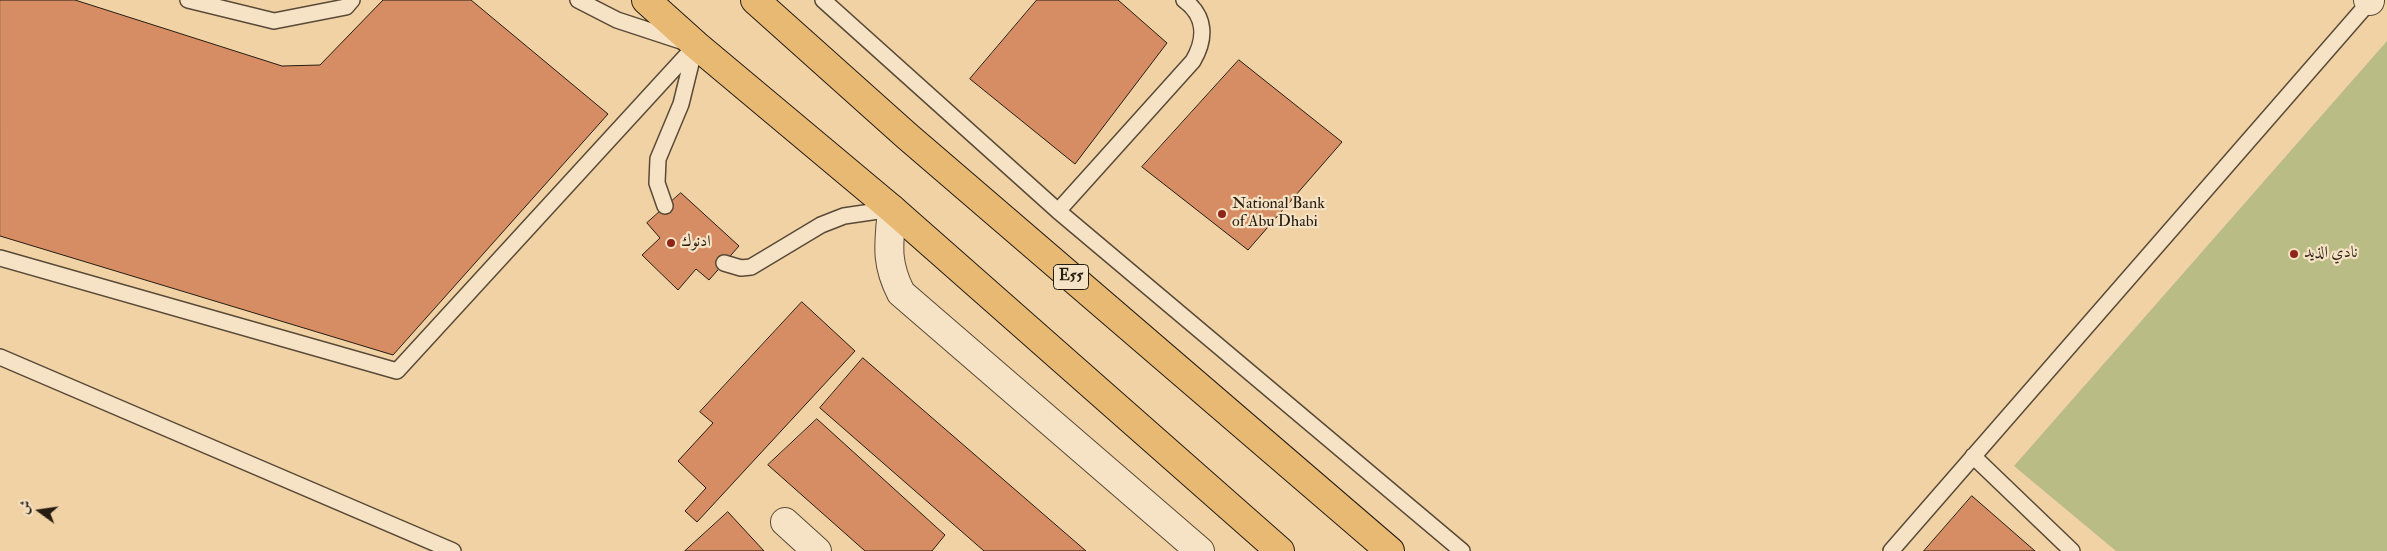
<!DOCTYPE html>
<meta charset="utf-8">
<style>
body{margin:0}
#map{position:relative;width:2387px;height:551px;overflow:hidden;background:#f1d2a5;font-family:"IM FELL Double Pica",Amiri,serif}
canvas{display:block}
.north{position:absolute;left:15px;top:486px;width:50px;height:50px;-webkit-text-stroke:4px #f6e2c4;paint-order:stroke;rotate:284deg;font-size:14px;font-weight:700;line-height:20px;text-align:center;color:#261d12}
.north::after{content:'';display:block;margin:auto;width:18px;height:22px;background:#261d12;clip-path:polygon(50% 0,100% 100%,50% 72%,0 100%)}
</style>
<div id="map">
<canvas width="2387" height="551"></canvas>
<div class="north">ش</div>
</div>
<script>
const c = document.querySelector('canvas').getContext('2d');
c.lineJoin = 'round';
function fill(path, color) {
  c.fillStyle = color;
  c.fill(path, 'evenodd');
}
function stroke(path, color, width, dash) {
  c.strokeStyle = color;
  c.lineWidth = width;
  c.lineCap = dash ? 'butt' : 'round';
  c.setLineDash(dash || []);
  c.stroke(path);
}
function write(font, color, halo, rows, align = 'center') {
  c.font = font + ' "IM FELL Double Pica",Amiri,serif';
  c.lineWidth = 4.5;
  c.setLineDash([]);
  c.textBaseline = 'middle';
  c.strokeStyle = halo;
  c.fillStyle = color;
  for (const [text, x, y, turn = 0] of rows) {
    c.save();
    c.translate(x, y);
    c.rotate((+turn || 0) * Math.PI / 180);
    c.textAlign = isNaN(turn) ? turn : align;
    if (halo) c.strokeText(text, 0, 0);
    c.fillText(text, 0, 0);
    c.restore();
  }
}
const green = new Path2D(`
 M2387,41V551H2116L2014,466Z`);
const building = new Path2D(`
 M0,0H75L282,66L320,65L383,0H471L608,114L393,355L0,236Z
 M1037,0H1118L1167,43L1075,164L970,79Z
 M1239,60L1342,142L1248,250L1142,167Z
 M681,193L739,246L709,280L696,269L678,290L642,255L660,238L647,223Z
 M802,302L855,351L697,522L685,511L706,488L678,461L713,423L700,412Z
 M863,358L1086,551H984L820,408Z
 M817,419L945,535L932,551H865L768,465Z
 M1972,496L2035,551H1924Z
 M728,512L764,551H685Z`);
const service = new Path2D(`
 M188,0L274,21L346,7L352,0
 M578,0L617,20L687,43
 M823,0L1058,211L1462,551
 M665,206L657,183L658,159L681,104L695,47
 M1058,211L1193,61C1206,39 1206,16 1184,0
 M0,258L397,371L696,45
 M724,263L741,268L751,267L821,225L844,216L892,209
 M0,357L453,551
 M1973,456L2072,551
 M1891,551L2371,0`);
const minor = new Path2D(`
 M2368,0L2370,1
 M892,209C889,243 885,262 901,293L1200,551
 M785,522L817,551`);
const trunk = new Path2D(`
 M646,0L696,45L892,209L1280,551
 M755,0L907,136L1390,551`);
const markers = [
 [1222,214,5,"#8f2418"],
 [671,243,5,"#8f2418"],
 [2294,254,5,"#8f2418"]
];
const shields = [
 [1071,277,35]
];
const shieldNames = [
 ["E55",1071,277]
];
const poiNames = [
 ["National Bank",1232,205],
 ["of Abu Dhabi",1232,223],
 ["ادنوك",681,243],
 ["نادي الذيد",2304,254]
];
fill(green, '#babc86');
fill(building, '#d68d63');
stroke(building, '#261d12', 1);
stroke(service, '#594a37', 18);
stroke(minor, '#594a37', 30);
stroke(trunk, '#261d12', 30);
stroke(service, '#f6e2c4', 15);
stroke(minor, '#f6e2c4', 28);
stroke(trunk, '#e8b972', 28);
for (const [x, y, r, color] of markers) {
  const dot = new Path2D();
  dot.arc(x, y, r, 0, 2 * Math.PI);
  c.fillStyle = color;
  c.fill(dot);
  stroke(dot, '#f6e2c4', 2);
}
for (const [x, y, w] of shields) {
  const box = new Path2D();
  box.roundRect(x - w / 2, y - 12.5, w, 25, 4);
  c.fillStyle = '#f6e2c4';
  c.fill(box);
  stroke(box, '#261d12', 1);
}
write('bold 15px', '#261d12', null, shieldNames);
write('16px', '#261d12', '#f6e2c4', poiNames, 'left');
</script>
